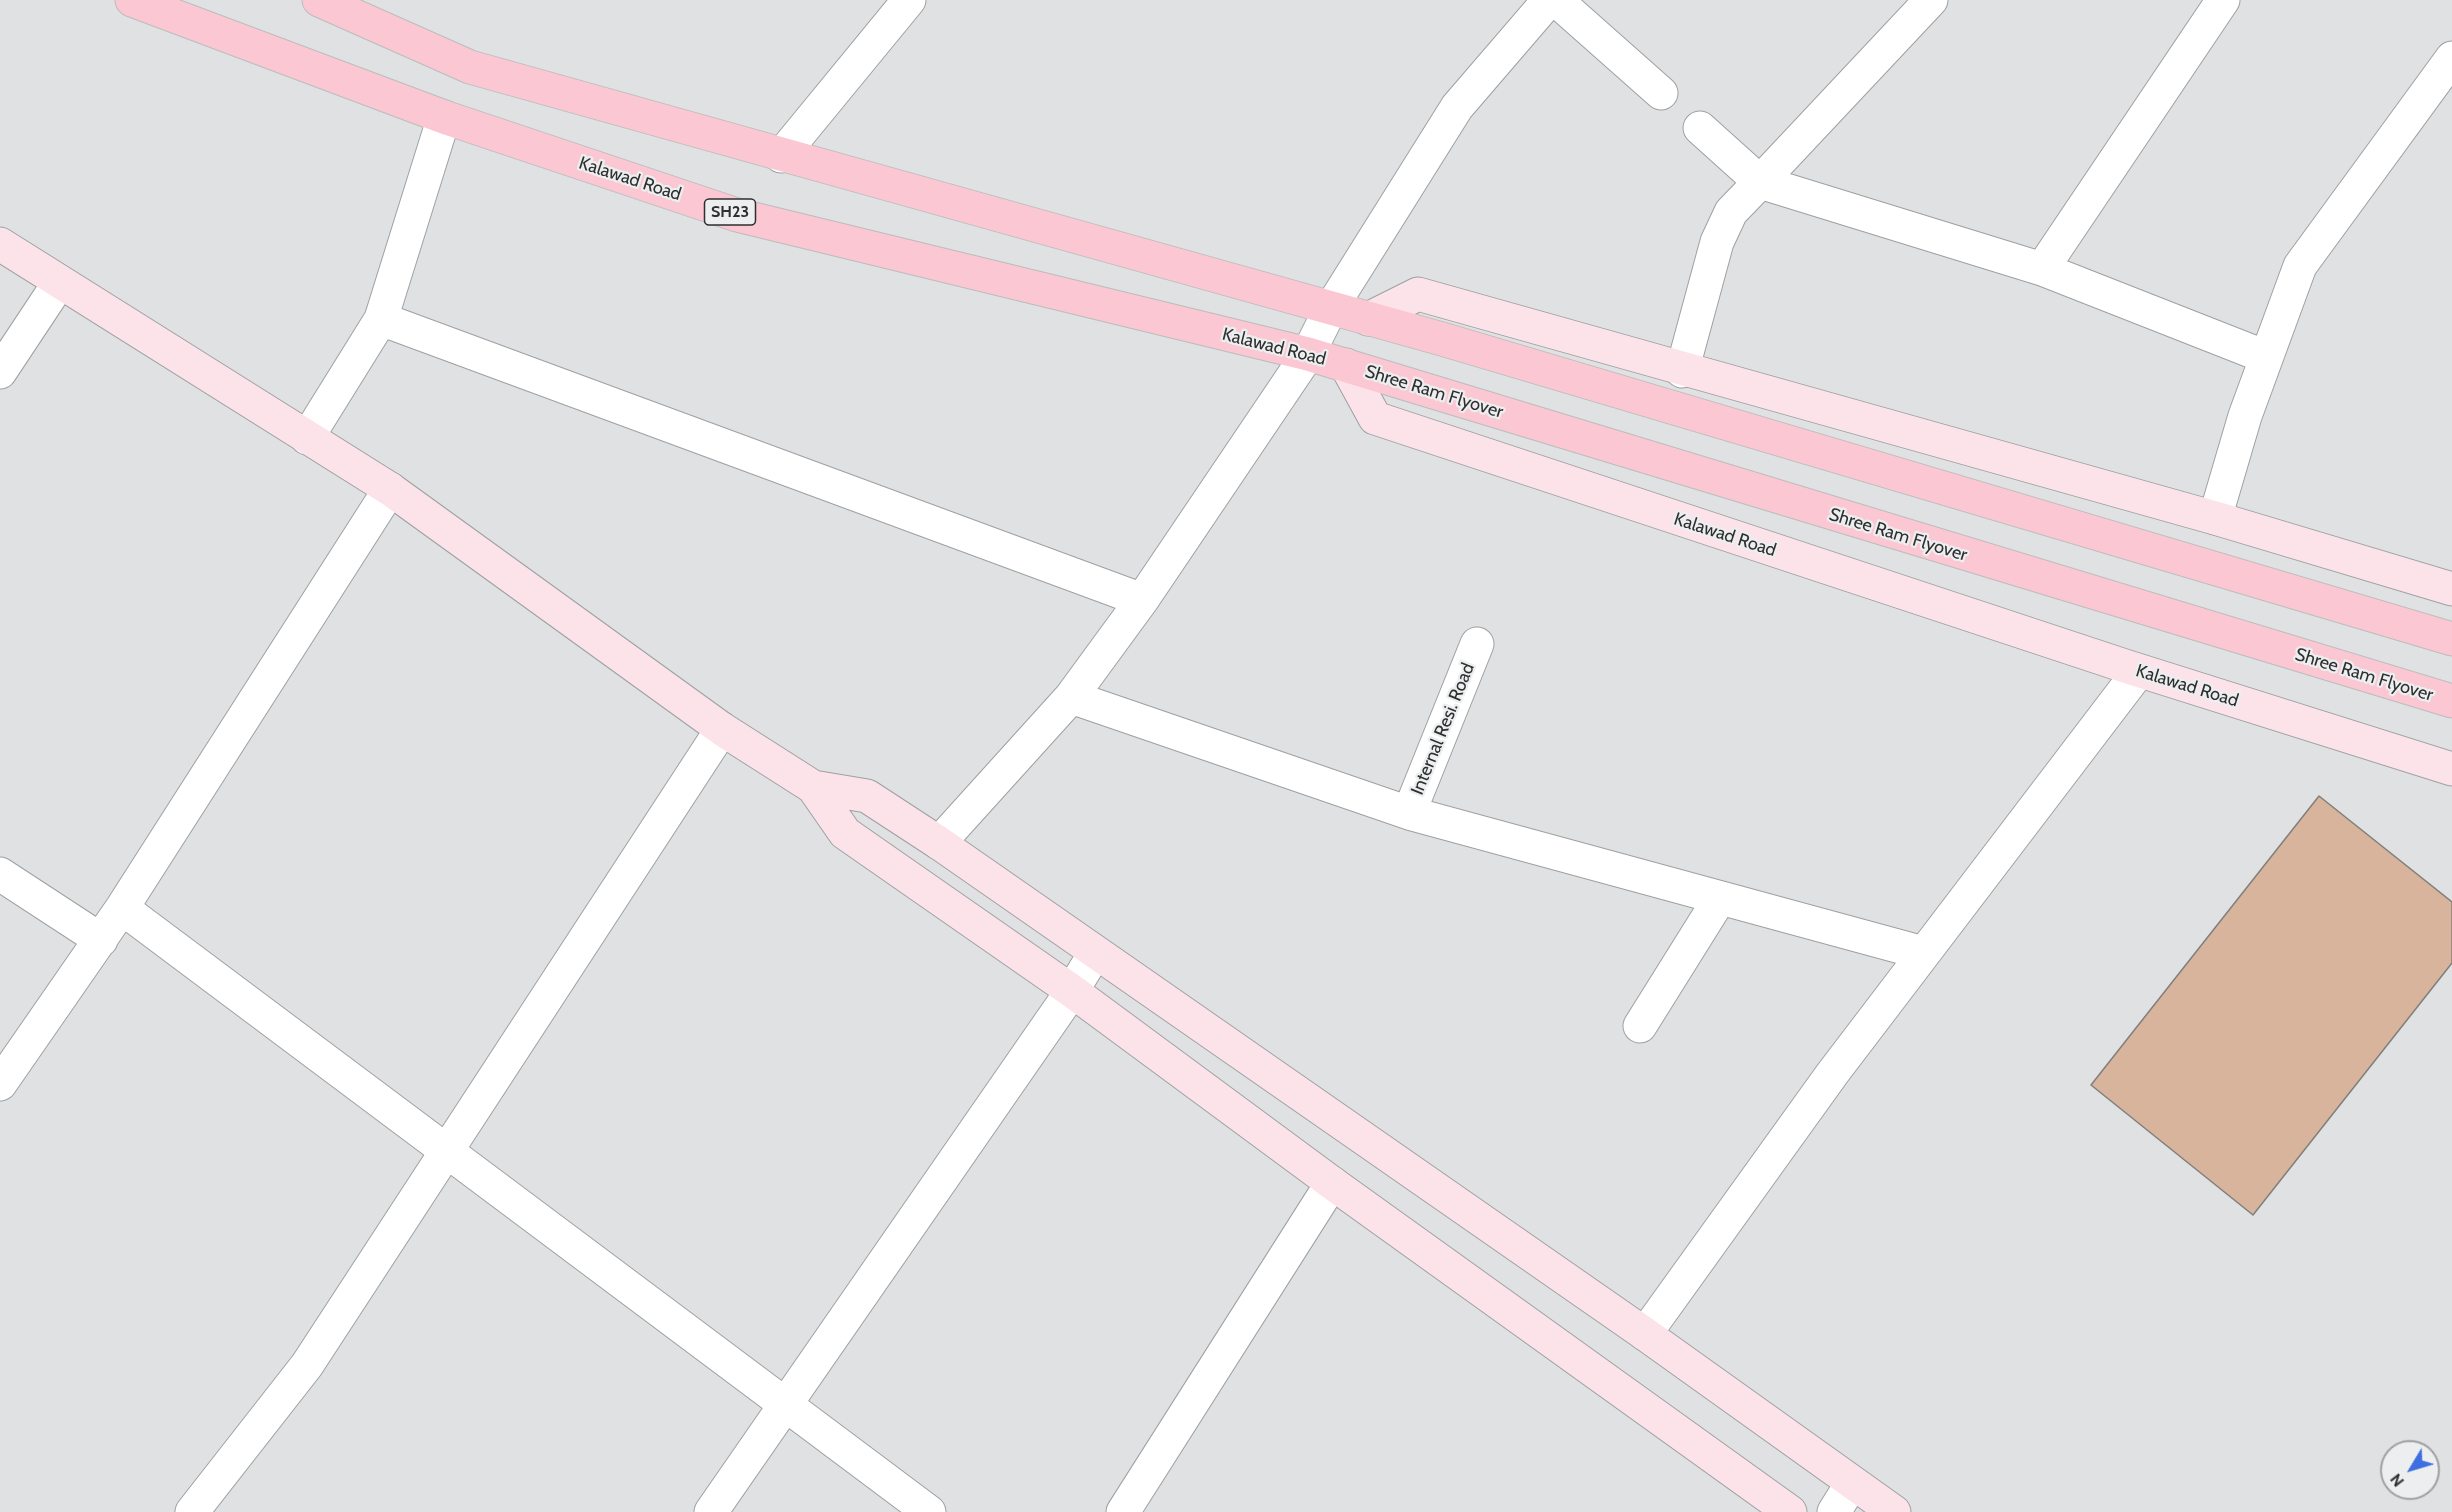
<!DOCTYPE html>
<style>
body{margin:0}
#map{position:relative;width:2452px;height:1512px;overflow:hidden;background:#dfe1e2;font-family:Cabin,sans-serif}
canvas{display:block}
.north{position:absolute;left:2380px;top:1440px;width:60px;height:60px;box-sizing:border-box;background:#eceeef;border:2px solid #a0a2a2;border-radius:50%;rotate:232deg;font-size:16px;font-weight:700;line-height:24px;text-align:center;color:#2e2f2f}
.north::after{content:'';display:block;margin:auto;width:21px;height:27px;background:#3e6edf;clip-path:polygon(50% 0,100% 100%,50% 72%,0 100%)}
</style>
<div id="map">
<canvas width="2452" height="1512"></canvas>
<div class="north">N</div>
</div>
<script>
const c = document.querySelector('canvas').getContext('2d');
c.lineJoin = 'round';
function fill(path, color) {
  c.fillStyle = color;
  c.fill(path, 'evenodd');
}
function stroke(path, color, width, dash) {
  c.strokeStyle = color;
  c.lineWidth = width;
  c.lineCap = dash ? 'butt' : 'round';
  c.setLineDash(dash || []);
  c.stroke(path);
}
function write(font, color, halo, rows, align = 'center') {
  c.font = font + ' Cabin,sans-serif';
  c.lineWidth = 4.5;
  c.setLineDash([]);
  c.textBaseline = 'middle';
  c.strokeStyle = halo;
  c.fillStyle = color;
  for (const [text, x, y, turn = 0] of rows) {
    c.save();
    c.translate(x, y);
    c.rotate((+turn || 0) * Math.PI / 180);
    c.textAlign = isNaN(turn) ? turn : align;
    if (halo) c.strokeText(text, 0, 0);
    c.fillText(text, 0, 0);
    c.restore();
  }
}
const building = new Path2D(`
 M2319,796L2452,902V963L2253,1215L2091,1085Z`);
const street = new Path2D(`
 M1556,0L1661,93
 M444,117L381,319L1142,600
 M1700,128L1760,182L1931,0
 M781,156L909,0
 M2042,269L2223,0
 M1682,371L1717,242L1731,212L1760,182L2042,269L2266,357
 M0,372L59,283
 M307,438L381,319
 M2215,518L2245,416L2300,266L2452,58
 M1071,697L1409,813L1923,953
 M1409,813L1477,644
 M939,843L1071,697L1142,600L1308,354L1331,308L1457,107L1549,0
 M0,874L101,940
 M122,908L929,1512
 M1640,1026L1720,898
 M0,1084L122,908L390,489
 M1645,1334L1832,1074L2139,671
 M192,1512L307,1365L722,729
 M711,1512L1072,991L1095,953
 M1123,1512L1332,1183
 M1834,1512L1852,1483`);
const secondary = new Path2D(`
 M0,244L390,489L722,729L813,787L845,833L1072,991L1332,1183L1790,1512
 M1368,319L1418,294L2215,518L2452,589
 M1346,365L1375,418L2125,666L2452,769
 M813,787L867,796L939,843L1645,1334L1894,1512`);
const primary = new Path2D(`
 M132,0L444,117L737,215L1308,354L2452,701
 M319,0L470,67L1442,339L2452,639`);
const shields = [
 [730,212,51]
];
const shieldNames = [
 ["SH23",730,212]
];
const streetNames = [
 ["Kalawad Road",630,179,18],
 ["Kalawad Road",1274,347,14],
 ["Shree Ram Flyover",1434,392,17],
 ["Kalawad Road",1725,535,18],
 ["Shree Ram Flyover",1898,535,17],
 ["Shree Ram Flyover",2364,675,17],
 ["Kalawad Road",2187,686,17],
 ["Internal Resi. Road",1443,729,-68]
];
fill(building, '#d7b49b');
stroke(building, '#817f7d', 1.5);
stroke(street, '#9ea0a2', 35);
stroke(secondary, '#9ea0a2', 35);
stroke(primary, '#bcbcbc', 35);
stroke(street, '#fff', 33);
stroke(secondary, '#fce3e9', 33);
stroke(primary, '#fac7d3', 33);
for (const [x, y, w] of shields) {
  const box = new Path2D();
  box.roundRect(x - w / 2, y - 13, w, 26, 4.5);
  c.fillStyle = '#eceeef';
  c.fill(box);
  stroke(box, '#2e2f2f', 1.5);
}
write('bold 16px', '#2e2f2f', null, shieldNames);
write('18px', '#2e2f2f', '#eceeef', streetNames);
</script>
